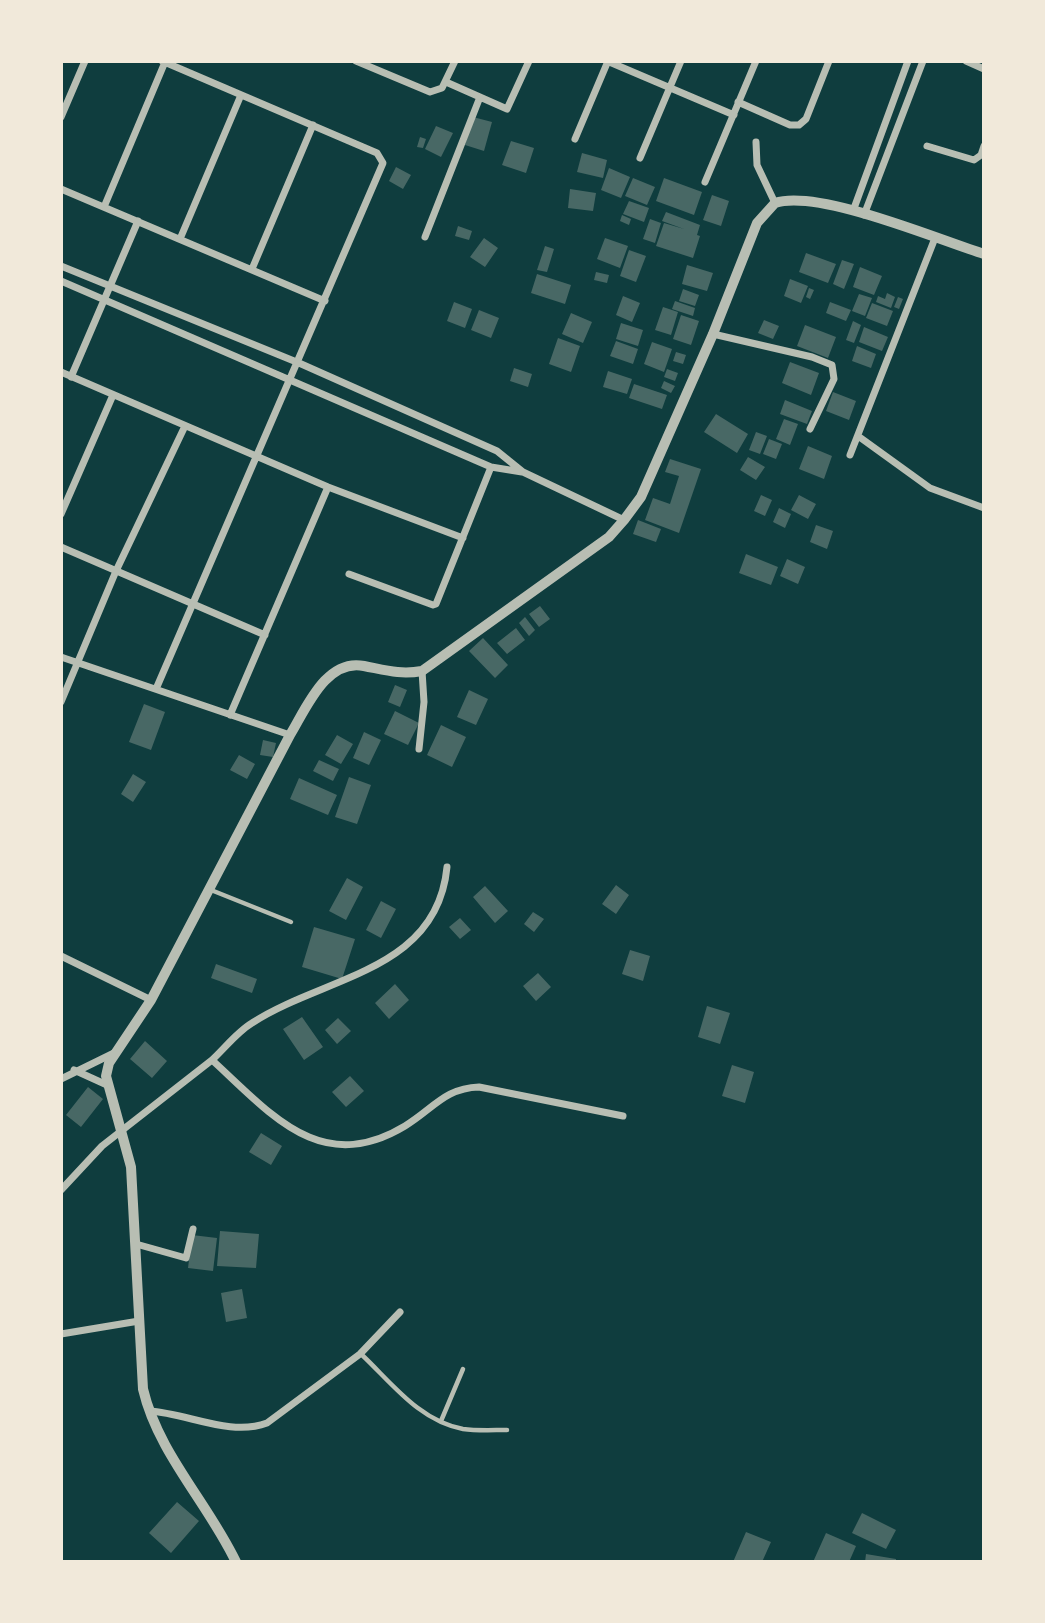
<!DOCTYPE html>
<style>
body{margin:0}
#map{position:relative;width:1045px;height:1623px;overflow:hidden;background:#0f3d3e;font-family:Signika,sans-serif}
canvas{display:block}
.frame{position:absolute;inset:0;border:63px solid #f1e9da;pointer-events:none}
</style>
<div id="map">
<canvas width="1045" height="1623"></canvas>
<div class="frame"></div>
</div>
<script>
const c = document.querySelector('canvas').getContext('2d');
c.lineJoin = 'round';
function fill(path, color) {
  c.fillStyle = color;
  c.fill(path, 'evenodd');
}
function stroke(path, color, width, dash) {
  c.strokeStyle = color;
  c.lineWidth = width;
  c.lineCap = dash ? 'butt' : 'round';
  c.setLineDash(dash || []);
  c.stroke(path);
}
const building = new Path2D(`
 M473,117L492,122L484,151L465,145Z
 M436,126L453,133L441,157L425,149Z
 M420,137L426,139L423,148L417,147Z
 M511,141L534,148L526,173L502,165Z
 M582,153L607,160L603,178L577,172Z
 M396,167L411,175L403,189L389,181Z
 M609,168L630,177L621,198L601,190Z
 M633,178L655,187L647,205L625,196Z
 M664,178L702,192L694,215L656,201Z
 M570,189L596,193L593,211L568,208Z
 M712,195L729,201L721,226L703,220Z
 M629,201L649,208L644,222L623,214Z
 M666,212L700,225L697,235L700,236L693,258L656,246L664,223L684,229L662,221Z
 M622,215L631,219L629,225L620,221Z
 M650,219L661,223L655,243L643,239Z
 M458,226L472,231L469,240L455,236Z
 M484,238L498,248L485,267L470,257Z
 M605,238L628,246L620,268L597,259Z
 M545,246L554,249L547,272L537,270Z
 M629,250L646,256L636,282L620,276Z
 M806,253L836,264L828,283L799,272Z
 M842,260L854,264L844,289L833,284Z
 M687,265L713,273L707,291L682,284Z
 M860,267L882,276L874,295L853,287Z
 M596,272L609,275L607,283L594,280Z
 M537,274L571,285L565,304L531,293Z
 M790,279L808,286L801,303L784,296Z
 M809,288L814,290L810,299L806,297Z
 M683,289L699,295L695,306L679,301Z
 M887,293L895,297L891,308L876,302L878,296L885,299Z
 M859,294L872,298L865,316L852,311Z
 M623,296L640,303L632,322L616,315Z
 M898,297L903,299L899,309L894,307Z
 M675,301L695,308L693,316L672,309Z
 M454,302L472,309L465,328L447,321Z
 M830,302L851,310L846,321L826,313Z
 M872,303L893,311L887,326L866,318Z
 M663,307L678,312L671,335L655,330Z
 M479,310L499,318L491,338L471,330Z
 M571,313L592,322L583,343L562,334Z
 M681,315L699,321L691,345L673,339Z
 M764,320L779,326L773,339L758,333Z
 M853,321L861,325L854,343L846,340Z
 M621,323L643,330L638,346L616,339Z
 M805,325L836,337L828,358L797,346Z
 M864,327L888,337L882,351L859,342Z
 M558,338L580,346L571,372L549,364Z
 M616,341L638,349L633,364L610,356Z
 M652,342L672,349L664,372L644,364Z
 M857,346L876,354L871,368L852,361Z
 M676,352L686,355L683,364L673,361Z
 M790,362L819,373L811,395L782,383Z
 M514,368L532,374L528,387L510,381Z
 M667,369L678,373L675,381L664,377Z
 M608,371L632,379L627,394L603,387Z
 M664,381L675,386L671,393L661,388Z
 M634,384L667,395L662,409L629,398Z
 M833,392L856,401L849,420L826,411Z
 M785,400L812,411L807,424L780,414Z
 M716,414L748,434L737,453L704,432Z
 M784,419L798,424L790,445L776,439Z
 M756,432L767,436L760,454L749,450Z
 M769,439L782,444L776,459L763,454Z
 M808,446L832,456L824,479L799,469Z
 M748,457L765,467L756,480L740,470Z
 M670,459L701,469L679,533L645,520L653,498L670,504L679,476L665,472Z
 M761,495L772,500L765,516L754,511Z
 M799,495L816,504L808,519L791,510Z
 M779,508L791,514L785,528L773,522Z
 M638,520L661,529L656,542L633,534Z
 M816,525L833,531L827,549L810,542Z
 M746,554L778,567L771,585L739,573Z
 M787,559L805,567L798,584L780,576Z
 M540,606L550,619L539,627L529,614Z
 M525,617L535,630L529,636L519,623Z
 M516,628L525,640L507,654L497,643Z
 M483,638L508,665L495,678L469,651Z
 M395,685L407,690L400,707L388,702Z
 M469,690L488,699L476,725L457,717Z
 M144,704L165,712L151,750L129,742Z
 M395,711L419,723L408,745L384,734Z
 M441,725L466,737L452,767L427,755Z
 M364,732L381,740L369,765L353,758Z
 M337,735L353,744L341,764L325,755Z
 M263,740L276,743L273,757L260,755Z
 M239,755L255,764L247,779L230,770Z
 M319,760L339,769L333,781L313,771Z
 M133,774L146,782L133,802L121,794Z
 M349,777L371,785L357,824L335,817Z
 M299,778L337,795L328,815L290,799Z
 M347,878L363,887L346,920L329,911Z
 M616,885L629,895L616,914L602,904Z
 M485,886L508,911L495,923L473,897Z
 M381,901L396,909L381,938L366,930Z
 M533,912L544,919L534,932L524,924Z
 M460,918L471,930L460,939L449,927Z
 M314,927L355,939L342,979L302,967Z
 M630,950L650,956L643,981L622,974Z
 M216,964L257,979L252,993L211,978Z
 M538,973L551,987L536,1001L523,986Z
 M395,984L409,1000L389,1019L375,1003Z
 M707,1006L730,1013L720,1044L698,1037Z
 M302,1017L323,1047L304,1060L283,1029Z
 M338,1018L351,1031L337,1044L325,1030Z
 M145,1041L167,1061L152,1078L130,1059Z
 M732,1065L754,1072L745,1103L722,1096Z
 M350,1076L364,1091L346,1107L332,1092Z
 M88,1087L103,1099L81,1127L66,1115Z
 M261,1133L282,1146L271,1165L249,1152Z
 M220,1231L259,1234L256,1268L217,1266Z
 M192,1235L217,1238L213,1271L188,1268Z
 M242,1289L247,1318L226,1322L221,1293Z
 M177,1502L199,1521L171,1553L149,1533Z
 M862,1513L896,1530L886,1549L852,1533Z
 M746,1532L771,1542L762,1562H733Z
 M826,1533L856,1546L849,1562H813Z
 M866,1554L896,1559V1562H865Z`);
const service = new Path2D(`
 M211,890L291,922
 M361,1354C391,1382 419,1421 463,1429C477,1431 493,1430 507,1430
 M441,1421L463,1369`);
const minor = new Path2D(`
 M356,61L430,92L442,88L455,61
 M607,61L734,115
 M966,61L984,69
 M446,82L507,109L529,61
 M738,102L790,125H799L806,119L829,61
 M61,117L85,61
 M575,139L608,61
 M756,142L757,165L775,203
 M927,146L974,160L981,155L984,146
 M640,158L681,61
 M705,182L756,61
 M61,189L325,301
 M104,207L165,62
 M853,211L908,61
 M864,215L923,61
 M425,237L480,97
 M180,239L241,95
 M61,266L299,363L497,451L523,472L624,520
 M252,269L313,125
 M61,281L491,467L522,472
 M713,334L812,357L832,365L834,379L810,429
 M61,372L328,487L463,538
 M71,377L138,221
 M858,436L930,488L984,508
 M850,455L935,238
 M61,514L113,395
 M61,547L265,635
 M349,574L433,605L436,604L491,467
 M61,657L290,735
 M156,689L383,163L377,153L162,61
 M61,702L116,571L185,426
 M230,715L328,487
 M419,749L424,702L422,671
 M61,956L151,1000
 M212,1060C225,1048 237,1032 252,1023C324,976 437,972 447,867
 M74,1070L107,1085
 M61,1079L114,1053
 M61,1190L102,1146L212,1060C271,1114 321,1177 405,1126C433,1109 445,1088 479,1087L623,1116
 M136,1244L186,1258L193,1229
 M61,1334L139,1321
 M149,1411C187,1413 230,1437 267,1423L360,1354L400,1312`);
const tertiary = new Path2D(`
 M236,1562C208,1503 158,1453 143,1389L131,1167L106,1076L109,1063L151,1000L290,735C306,709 326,658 364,666C385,670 400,675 422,671L609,537L624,520L641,497L713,334L757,223L775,203C819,189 936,239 984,254`);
fill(building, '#486865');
stroke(service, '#b8beb3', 4.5);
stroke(minor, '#b8beb3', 7);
stroke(tertiary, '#b8beb3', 10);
</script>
